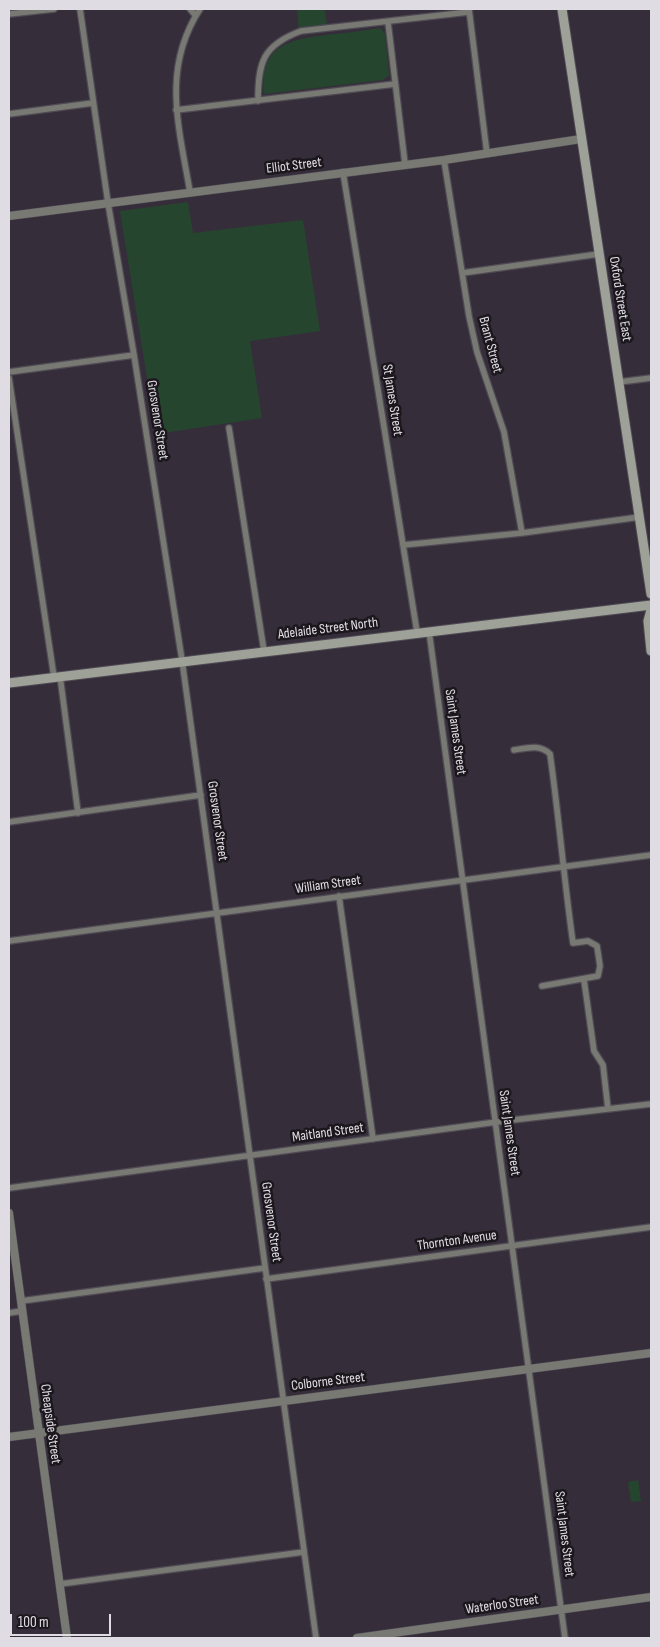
<!DOCTYPE html>
<style>
body{margin:0}
#map{position:relative;width:660px;height:1647px;overflow:hidden;background:#352e3a;font-family:"Sofia Sans Condensed",sans-serif}
canvas{display:block}
.frame{position:absolute;inset:0;border:10px solid #e0dce3;pointer-events:none}
.scale{position:absolute;left:10px;top:1614px;width:101px;height:22px;box-sizing:border-box;border:2px solid #e0dce3;border-top:0;padding-left:6px;font-size:15px;line-height:18px;white-space:nowrap;color:#e0dce3;-webkit-text-stroke:4px #1b171d;paint-order:stroke}
</style>
<div id="map">
<canvas width="660" height="1647"></canvas>
<div class="frame"></div>
<div class="scale">100 m</div>
</div>
<script>
const c = document.querySelector('canvas').getContext('2d');
c.lineJoin = 'round';
function fill(path, color) {
  c.fillStyle = color;
  c.fill(path, 'evenodd');
}
function stroke(path, color, width, dash) {
  c.strokeStyle = color;
  c.lineWidth = width;
  c.lineCap = dash ? 'butt' : 'round';
  c.setLineDash(dash || []);
  c.stroke(path);
}
function write(font, color, halo, rows, align = 'center') {
  c.font = font + ' "Sofia Sans Condensed",sans-serif';
  c.lineWidth = 5;
  c.setLineDash([]);
  c.textBaseline = 'middle';
  c.strokeStyle = halo;
  c.fillStyle = color;
  for (const [text, x, y, turn = 0] of rows) {
    c.save();
    c.translate(x, y);
    c.rotate((+turn || 0) * Math.PI / 180);
    c.textAlign = isNaN(turn) ? turn : align;
    if (halo) c.strokeText(text, 0, 0);
    c.fillText(text, 0, 0);
    c.restore();
  }
}
const green = new Path2D(`
 M297,9H325L327,26L299,29Z
 M380,28L385,34L389,75L383,80L264,94C260,46 287,40 326,35C344,33 362,31 380,28Z
 M188,202L193,233L303,220L320,331L250,341L262,418L156,434L120,211Z
 M638,1480L641,1501L631,1502L628,1482Z`);
const minor = new Path2D(`
 M80,9L108,203L134,355L182,660L316,1638
 M190,9L195,15
 M469,9L487,154
 M9,14L54,9
 M388,22L405,164
 M258,101C258,62 263,45 301,31L469,12
 M176,110L395,84
 M9,114L93,103
 M444,160L469,316L477,352L504,432L522,533
 M343,172L417,632
 M190,192C179,127 161,69 200,9
 M462,273L599,254
 M9,372L134,355
 M9,378L54,677
 M619,382L651,378
 M229,428L264,651
 M403,545L522,533L640,517
 M429,631L565,1638
 M60,676L78,813
 M514,750C527,748 540,744 550,754C559,817 564,880 573,943L588,941L597,946L600,966L598,976L542,986
 M9,822L201,795
 M339,896L373,1139
 M9,941L651,855
 M584,980L594,1051L603,1065L608,1109
 M9,1188L504,1121L651,1104
 M266,1279L651,1227
 M21,1301L265,1268
 M9,1313L22,1311
 M60,1584L304,1552`);
const tertiary = new Path2D(`
 M9,216L444,160L581,139
 M9,1213L67,1638
 M9,1437L651,1353
 M357,1638L651,1597`);
const secondary = new Path2D(`
 M562,9L651,594
 M651,610L648,621L651,651
 M9,683L651,605`);
const streetNames = [
 ["Elliot Street",294,166,-7],
 ["Oxford Street East",620,299,81],
 ["Brant Street",490,345,75],
 ["St James Street",392,400,81],
 ["Grosvenor Street",157,420,81],
 ["Adelaide Street North",328,629,-7],
 ["Saint James Street",455,732,82],
 ["Grosvenor Street",217,821,82],
 ["William Street",328,885,-8],
 ["Maitland Street",328,1133,-8],
 ["Saint James Street",509,1133,82],
 ["Grosvenor Street",271,1222,82],
 ["Thornton Avenue",457,1241,-8],
 ["Colborne Street",328,1382,-7],
 ["Cheapside Street",50,1424,82],
 ["Saint James Street",564,1534,83],
 ["Waterloo Street",502,1605,-8]
];
fill(green, '#26452f');
stroke(minor, '#504a55', 8);
stroke(tertiary, '#504a55', 9);
stroke(secondary, '#504a55', 11);
stroke(minor, '#777972', 5.5);
stroke(tertiary, '#777972', 8);
stroke(secondary, '#9ea197', 9);
write('14px', '#e0dce3', '#1b171d', streetNames);
</script>
